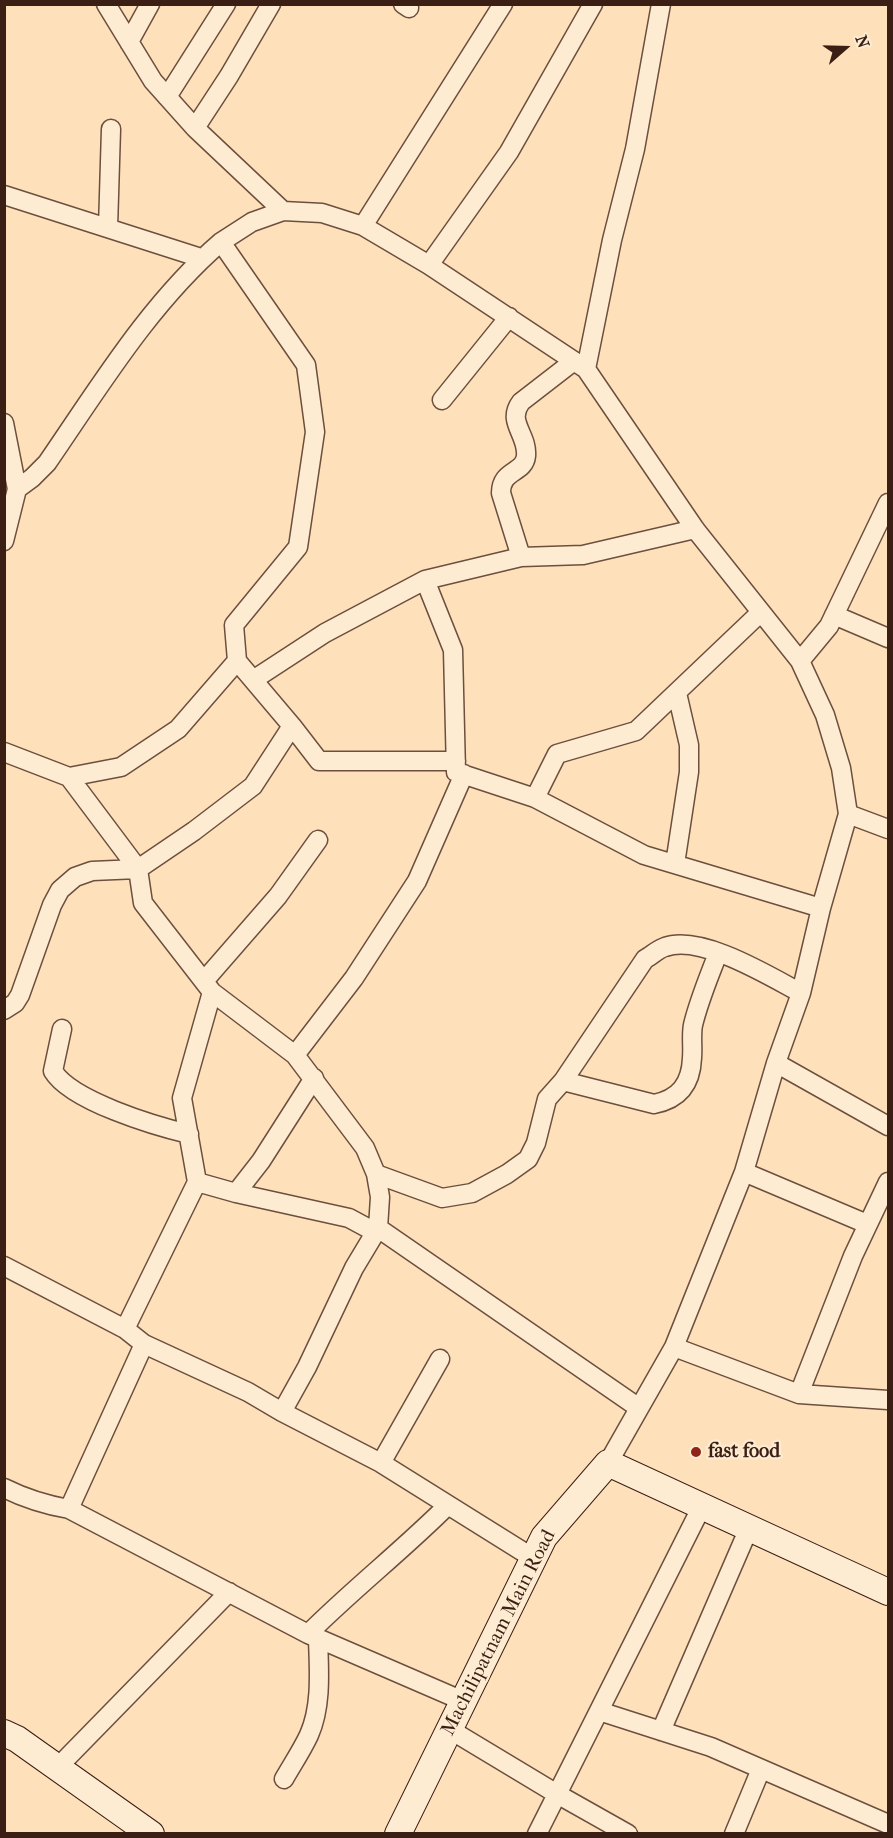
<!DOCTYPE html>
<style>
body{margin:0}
#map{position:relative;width:893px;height:1838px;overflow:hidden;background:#fee1ba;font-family:"IM FELL French Canon",serif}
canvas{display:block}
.frame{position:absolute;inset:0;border:6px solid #3b1e14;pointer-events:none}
.north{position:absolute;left:815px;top:18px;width:60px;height:60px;-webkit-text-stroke:4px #feecd2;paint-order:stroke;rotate:70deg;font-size:16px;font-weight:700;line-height:24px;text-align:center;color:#3b1e14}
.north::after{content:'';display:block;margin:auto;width:21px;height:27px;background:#3b1e14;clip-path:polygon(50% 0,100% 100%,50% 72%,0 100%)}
</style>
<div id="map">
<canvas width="893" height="1838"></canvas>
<div class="frame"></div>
<div class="north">N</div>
</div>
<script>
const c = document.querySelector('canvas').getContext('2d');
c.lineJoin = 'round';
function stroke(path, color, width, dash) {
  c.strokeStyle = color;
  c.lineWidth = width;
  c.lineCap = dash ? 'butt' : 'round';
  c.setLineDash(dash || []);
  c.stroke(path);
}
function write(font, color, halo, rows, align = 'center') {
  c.font = font + ' "IM FELL French Canon",serif';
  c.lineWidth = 4.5;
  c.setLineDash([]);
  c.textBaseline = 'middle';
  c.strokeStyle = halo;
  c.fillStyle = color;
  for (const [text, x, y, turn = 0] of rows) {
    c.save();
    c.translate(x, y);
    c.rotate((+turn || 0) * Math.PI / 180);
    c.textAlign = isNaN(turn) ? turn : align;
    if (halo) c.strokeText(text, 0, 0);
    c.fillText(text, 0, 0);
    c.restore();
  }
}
const street = new Path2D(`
 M106,4L153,81L195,128L283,211
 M403,4L409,8
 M129,42L150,4
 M167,97L226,4
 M195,128L229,76L271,4
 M4,195L201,258
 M363,226L503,4
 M108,228L111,129
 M429,265L509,152L593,4
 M586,369L612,240L635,149L661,4
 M442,400L509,317
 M4,423L17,489L32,478L47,463C100,386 150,303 221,242
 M4,541L17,489
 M521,557L501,493C501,469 524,474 526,456C528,434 506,422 521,402L574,361
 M760,613L636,731L557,754L535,798L644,855L821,908
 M834,615L888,638
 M237,661L234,625L298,547L315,432L306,365L221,242L252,222L283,211L322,213L363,226L429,265L586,369L695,529L800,661L825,715L841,768L848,814L821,908L801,993L776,1063L744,1172L674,1347L608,1463
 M800,661L829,626L888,503
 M253,680L325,633L425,580
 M292,726L319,761H456
 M4,752L69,777L138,869L143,903L212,992L295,1055L365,1148L376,1174L380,1197L378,1228L354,1268L307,1367L282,1412L381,1463L533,1558
 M535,798L456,772L453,650L425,580L521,557L583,555L695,529
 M848,814L888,829
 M675,864L689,772V745L677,693
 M204,981L278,896L318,840
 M212,992L182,1098L197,1182L125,1329L144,1344L248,1392L282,1412
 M4,1010L15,1003L20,995L52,905L60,890L75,877L92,871L138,869L194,831L253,786L292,726L237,661L178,729L121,767L69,777
 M62,1029L53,1071C71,1101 155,1126 189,1134
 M295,1055L354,978L417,881L464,774
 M776,1063L888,1126
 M563,1081L654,1104C679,1099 691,1084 692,1058C693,1047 691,1035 693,1025C699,1000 709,977 718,953
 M744,1172L867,1224
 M376,1174L442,1198L472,1193L507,1174L528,1159L536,1143L547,1099L563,1081L645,959C651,956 658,949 665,947C701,934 769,976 801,993
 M197,1182L236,1193L261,1161L314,1078
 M236,1193L349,1218L375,1232
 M378,1228L639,1408
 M4,1266L125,1329
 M674,1347L799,1394L888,1400
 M799,1394L853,1256L888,1182
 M381,1463L440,1359
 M4,1488C26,1499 46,1505 69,1509L308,1634L463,1701
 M69,1509L144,1344
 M308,1634C353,1589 403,1550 448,1505
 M599,1711L711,1747L888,1824
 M449,1729L557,1794L628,1834
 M661,1731L749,1528
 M57,1768L229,1592
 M284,1779C292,1765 302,1750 309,1735C322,1706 319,1670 318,1639
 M537,1834L702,1506
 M734,1834L761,1769`);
const secondary = new Path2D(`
 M4,1733L17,1739L151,1834
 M398,1834L544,1537L608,1463L888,1592`);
const markers = [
 [696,1452,6,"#8f2418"]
];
const poiNames = [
 ["fast food",708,1452]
];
const streetNames = [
 ["Machilipatnam Main Road",499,1633,-63]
];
stroke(street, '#6c4f3e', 21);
stroke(secondary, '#3b1e14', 28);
stroke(street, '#feecd2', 18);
stroke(secondary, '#feecd2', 26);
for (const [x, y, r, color] of markers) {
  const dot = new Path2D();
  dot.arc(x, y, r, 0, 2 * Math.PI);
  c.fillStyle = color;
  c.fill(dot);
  stroke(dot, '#feecd2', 2);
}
write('bold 20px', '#3b1e14', '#feecd2', poiNames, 'left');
write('20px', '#3b1e14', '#feecd2', streetNames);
</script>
